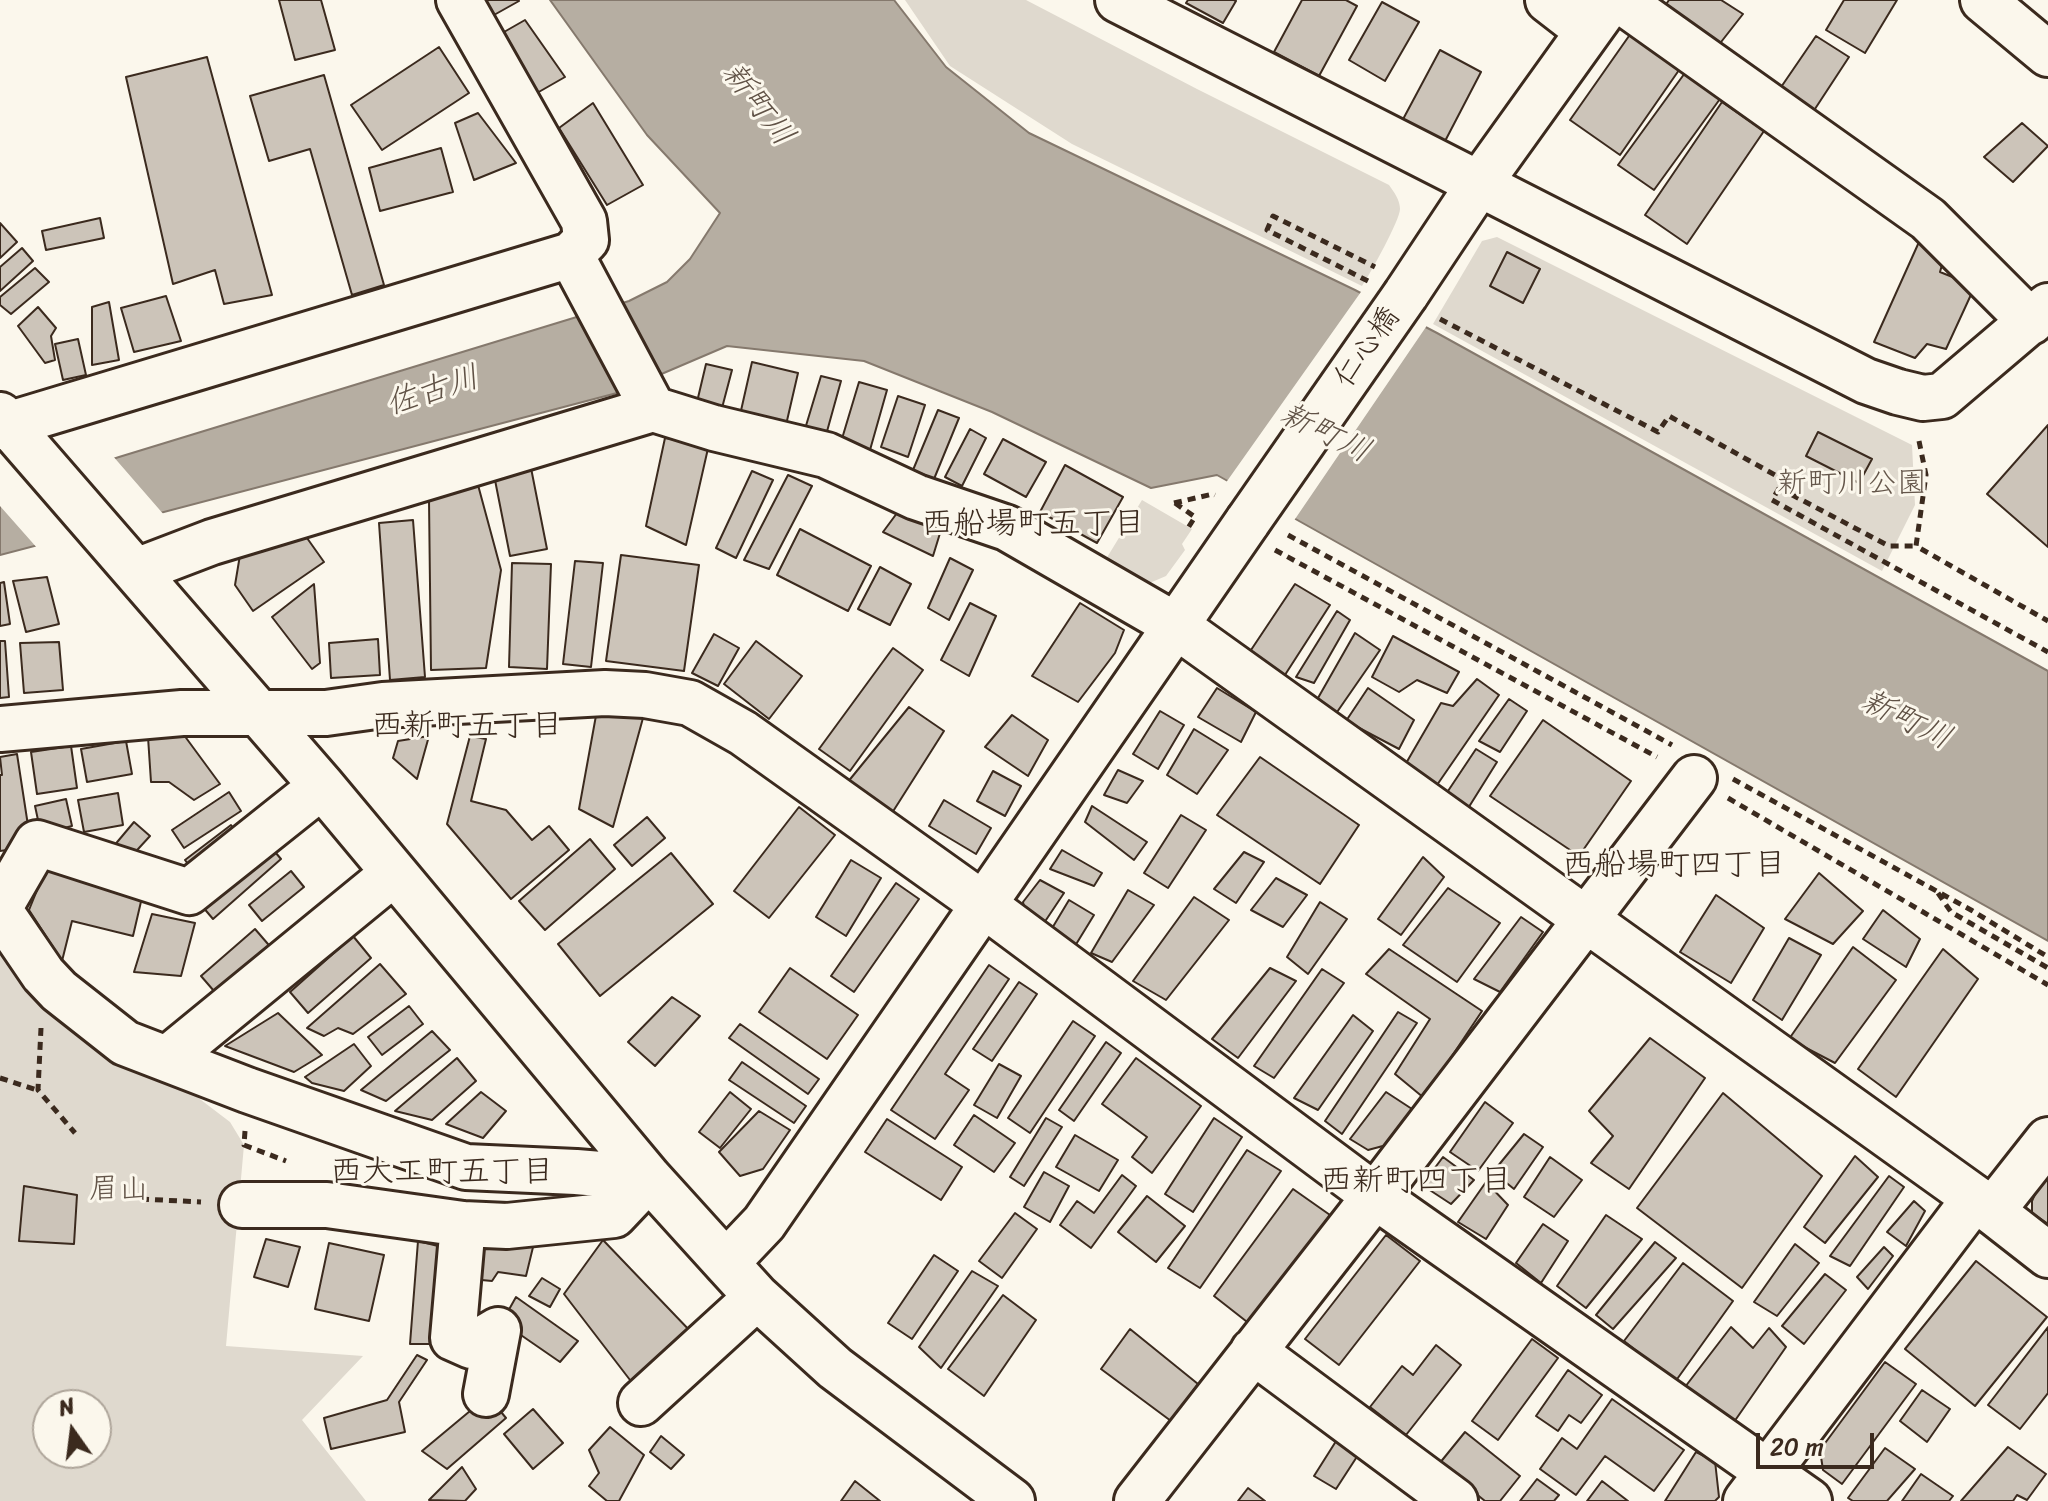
<!DOCTYPE html>
<meta charset="utf-8">
<style>
body{margin:0}
#map{position:relative;width:2048px;height:1501px;overflow:hidden;background:#fbf7ec;font-family:Sriracha,sans-serif}
canvas{display:block}
.north{position:absolute;left:32px;top:1389px;width:80px;height:80px;box-sizing:border-box;background:#fbf7ec;border:2px solid #aea59a;border-radius:50%;rotate:346deg;font-size:22px;font-weight:700;line-height:32px;text-align:center;color:#3b2a1e}
.north::after{content:'';display:block;margin:auto;width:28px;height:36px;background:#3b2a1e;clip-path:polygon(50% 0,100% 100%,50% 72%,0 100%)}
.scale{position:absolute;left:1756px;top:1433px;width:118px;height:36px;box-sizing:border-box;border:4px solid #3b2a1e;border-top:0;padding-left:10px;font-size:24px;line-height:28px;white-space:nowrap;color:#3b2a1e;-webkit-text-stroke:6px #fbf7ec;paint-order:stroke}
</style>
<div id="map">
<canvas width="2048" height="1501"></canvas>
<div class="north">N</div>
<div class="scale">20 m</div>
</div>
<script>
const c = document.querySelector('canvas').getContext('2d');
c.lineJoin = 'round';
function fill(path, color) {
  c.fillStyle = color;
  c.fill(path, 'evenodd');
}
function stroke(path, color, width, dash) {
  c.strokeStyle = color;
  c.lineWidth = width;
  c.lineCap = dash ? 'butt' : 'round';
  c.setLineDash(dash || []);
  c.stroke(path);
}
function write(font, color, halo, rows, align = 'center') {
  c.font = font + ' Sriracha,"Klee One",sans-serif';
  c.lineWidth = 6;
  c.setLineDash([]);
  c.textBaseline = 'middle';
  c.strokeStyle = halo;
  c.fillStyle = color;
  for (const [text, x, y, turn = 0] of rows) {
    c.save();
    c.translate(x, y);
    c.rotate((+turn || 0) * Math.PI / 180);
    c.textAlign = isNaN(turn) ? turn : align;
    if (halo) c.strokeText(text, 0, 0);
    c.fillText(text, 0, 0);
    c.restore();
  }
}
const green = new Path2D(`
 M905,0H1026L1197,89L1389,185C1394,192 1400,200 1400,209C1400,220 1370,274 1362,286L1072,144L950,66Z
 M1497,237L1912,445L1915,505L1882,571L1433,324L1482,241Z
 M1142,500L1192,529L1182,544L1185,550L1166,576L1145,585L1103,564Z
 M0,947L230,1122L244,1145L226,1346L363,1356L302,1420L366,1501H0ZM48,1405H96V1453H48Z`);
const water = new Path2D(`
 M550,0H894L946,67L1029,133L1355,290L1437,333L2048,671V941L1217,475L1151,488L992,412L864,361L727,346L617,393L0,555V496L119,457L629,301L667,282L690,259L720,213L647,135Z`);
const pier = new Path2D(`
 M1363,289L1428,324L1293,522L1225,484Z
 M112,455L165,516L38,549L0,506V492Z`);
const building = new Path2D(`
 M279,0H321L335,50L295,60Z
 M486,0H518L519,1L494,15Z
 M1188,0H1234L1236,1L1223,23L1186,3Z
 M1302,0H1346L1357,6L1319,76L1274,52Z
 M1669,0H1721L1743,14L1714,51L1658,16Z
 M1844,0H1897L1865,53L1826,30Z
 M1382,2L1419,22L1385,81L1349,60Z
 M525,20L565,77L537,93L504,32Z
 M1636,26L1686,60L1620,155L1570,120Z
 M1816,36L1849,57L1811,115L1777,93Z
 M439,47L469,93L382,150L351,105Z
 M1440,50L1481,72L1443,145L1401,123Z
 M207,57L272,295L224,304L215,270L173,284L126,77Z
 M1690,66L1725,92L1654,190L1618,165Z
 M324,75L384,285L352,295L310,149L269,161L250,96Z
 M1722,102L1764,131L1687,244L1645,215Z
 M593,103L643,185L607,205L559,128Z
 M478,113L516,163L474,180L455,123Z
 M2022,123L2048,146L2013,182L1984,157Z
 M441,148L453,192L380,211L369,168Z
 M100,218L104,238L46,250L42,231Z
 M0,223L17,242L0,258Z
 M1919,242L1945,254L1940,272L1975,286L1946,349L1927,344L1915,358L1874,342Z
 M22,248L33,261L0,291V267Z
 M1507,252L1540,269L1523,303L1490,286Z
 M35,268L49,282L11,314L0,305V297Z
 M166,296L181,341L134,352L121,308Z
 M109,302L119,360L92,365V307Z
 M38,307L56,328L51,336L55,360L45,363L18,326Z
 M78,339L86,375L63,380L55,344Z
 M752,362L798,373L786,425L740,415Z
 M706,364L732,370L722,408L697,402Z
 M821,376L841,381L826,435L805,429Z
 M859,382L887,390L870,450L841,442Z
 M898,396L925,405L908,457L881,447Z
 M938,410L959,418L934,479L913,470Z
 M2048,425V547L1987,494Z
 M970,429L986,438L962,486L945,477Z
 M1818,432L1872,459L1859,483L1806,456Z
 M665,438L709,444L686,545L646,526Z
 M1003,439L1046,462L1026,497L984,474Z
 M1065,465L1123,497L1097,543L1040,512Z
 M531,468L547,549L510,556L494,475Z
 M752,471L773,480L736,558L716,548Z
 M788,475L812,486L769,569L744,560Z
 M478,485L501,570L486,668L431,670L429,500Z
 M900,509L941,530L933,556L883,532Z
 M413,520L425,677L390,680L379,523Z
 M800,529L871,566L848,611L777,575Z
 M307,538L324,562L253,611L235,585L240,555Z
 M621,555L699,565L684,671L606,661Z
 M950,558L973,570L949,620L928,608Z
 M575,561L603,563L591,667L563,664Z
 M512,563L551,564L547,669L509,667Z
 M880,567L911,584L890,625L858,609Z
 M47,577L59,624L26,632L13,581Z
 M4,582L10,624L0,626V583Z
 M314,584L320,663L312,669L272,617Z
 M1295,584L1330,605L1283,678L1249,653Z
 M970,603L996,616L969,676L941,660Z
 M1080,603L1124,630L1115,653L1078,702L1032,676Z
 M1337,611L1350,620L1314,683L1296,677Z
 M1355,633L1380,650L1335,715L1318,698Z
 M714,634L739,648L718,686L692,673Z
 M1393,636L1459,672L1447,693L1417,680L1399,692L1372,677Z
 M378,639L380,675L331,678L329,643Z
 M0,641H5L9,697L0,698Z
 M756,641L802,676L769,719L724,684Z
 M59,642L63,690L24,693L20,643Z
 M893,648L923,670L850,771L819,749Z
 M1477,679L1499,695L1437,785L1405,765L1441,703L1453,706Z
 M1217,688L1256,712L1241,742L1198,717Z
 M1368,688L1414,720L1399,749L1346,721Z
 M1509,699L1527,711L1500,752L1479,741Z
 M909,707L944,731L892,813L847,783Z
 M597,710L643,718L613,827L579,809Z
 M1160,711L1184,725L1158,769L1133,754Z
 M1012,715L1048,740L1028,776L985,747Z
 M1543,720L1631,781L1579,856L1490,796Z
 M1194,729L1228,750L1197,794L1167,775Z
 M181,731L220,784L194,800L169,782H151L148,737Z
 M429,736L417,779L393,758L398,741Z
 M470,736L486,739L471,801L506,810L532,840L549,826L569,850L511,899L447,824Z
 M126,741L132,774L87,782L81,749Z
 M71,746L77,788L37,794L31,752Z
 M1476,749L1497,762L1467,810L1444,797Z
 M17,754L29,832L20,848L0,851V775H2L0,757Z
 M1260,757L1359,825L1320,884L1217,815Z
 M1118,770L1143,781L1127,803L1104,795Z
 M993,771L1021,786L1005,816L977,801Z
 M229,792L241,811L184,848L172,830Z
 M118,793L123,825L84,832L78,800Z
 M66,799L72,826L41,834L35,806Z
 M944,800L991,828L976,854L929,826Z
 M1092,806L1147,842L1134,860L1085,822Z
 M799,807L835,835L769,918L734,891Z
 M1181,815L1206,830L1168,888L1144,873Z
 M647,817L665,838L632,866L614,845Z
 M134,822L150,836L128,860L113,847Z
 M231,825L243,841L196,875L185,860Z
 M590,839L615,869L545,930L519,901Z
 M270,846L281,859L213,919L202,906Z
 M1062,850L1102,873L1094,886L1050,869Z
 M1244,852L1264,862L1236,903L1214,889Z
 M671,853L713,904L600,996L558,944Z
 M1423,857L1444,877L1401,935L1378,919Z
 M851,860L881,878L846,936L816,917Z
 M48,863L143,893L133,936L72,921L62,961L29,910Z
 M291,871L304,887L262,921L249,905Z
 M1819,873L1863,911L1833,944L1785,919Z
 M1276,878L1307,895L1283,927L1251,910Z
 M1040,880L1064,893L1044,923L1026,916L1023,902Z
 M896,883L919,899L854,992L831,976Z
 M1448,888L1500,923L1457,982L1403,945Z
 M1128,890L1154,905L1112,962L1091,953Z
 M1716,895L1764,928L1731,983L1680,952Z
 M1194,897L1229,920L1166,1000L1133,981Z
 M1069,900L1094,915L1075,946L1051,930Z
 M1320,902L1347,919L1308,974L1287,957Z
 M1883,910L1920,939L1906,967L1863,939Z
 M152,914L195,923L181,976L134,972Z
 M1521,917L1543,932L1500,992L1474,979Z
 M255,929L274,951L220,998L201,976Z
 M353,936L371,958L308,1013L290,992Z
 M1789,938L1821,955L1782,1020L1753,1000Z
 M1853,947L1896,980L1835,1063L1789,1039Z
 M1389,949L1482,1011L1424,1098L1395,1074L1430,1019L1366,974Z
 M1943,949L1978,979L1896,1097L1858,1069Z
 M380,964L406,994L353,1034L338,1028L324,1036L307,1028Z
 M989,965L1009,979L945,1074L969,1090L935,1139L891,1110Z
 M790,968L858,1015L827,1059L759,1012Z
 M1270,968L1296,981L1238,1058L1212,1039Z
 M1322,969L1344,983L1274,1078L1254,1066Z
 M1019,982L1037,994L992,1061L973,1049Z
 M672,997L700,1016L655,1066L628,1042Z
 M409,1006L423,1024L382,1055L368,1037Z
 M1398,1012L1417,1023L1342,1134L1325,1121Z
 M278,1013L322,1055L294,1072L225,1046Z
 M1353,1015L1373,1031L1318,1110L1294,1098Z
 M1073,1021L1095,1036L1030,1133L1008,1118Z
 M740,1024L819,1079L808,1094L729,1038Z
 M432,1031L450,1050L386,1101L361,1090Z
 M1650,1038L1705,1078L1629,1189L1591,1163L1613,1136L1589,1111Z
 M1106,1042L1121,1053L1074,1121L1059,1110Z
 M354,1044L371,1066L344,1091L312,1083L305,1077Z
 M457,1058L476,1081L432,1120L395,1111Z
 M1136,1058L1201,1106L1152,1173L1132,1157L1147,1137L1102,1104Z
 M742,1062L806,1106L794,1123L729,1080Z
 M999,1064L1021,1076L997,1118L974,1105Z
 M481,1092L506,1111L483,1138L446,1124Z
 M730,1092L751,1109L720,1148L699,1132Z
 M1386,1092L1412,1109L1394,1143L1368,1150L1350,1139Z
 M1723,1093L1822,1176L1742,1288L1637,1208Z
 M1485,1102L1513,1123L1478,1171L1450,1152Z
 M759,1111L790,1130L763,1169L740,1176L719,1152Z
 M974,1115L1015,1143L994,1172L954,1145Z
 M1046,1118L1062,1127L1024,1186L1010,1177Z
 M1214,1118L1242,1137L1193,1212L1165,1194Z
 M887,1119L962,1167L941,1200L865,1152Z
 M1524,1134L1543,1147L1514,1189L1493,1172Z
 M1075,1135L1118,1160L1099,1191L1056,1167Z
 M1247,1150L1281,1171L1200,1288L1168,1268Z
 M1855,1156L1878,1177L1825,1243L1804,1227Z
 M1443,1157L1474,1180L1451,1204L1422,1185Z
 M1550,1157L1582,1180L1554,1217L1524,1197Z
 M2045,1171H2048V1224L2032,1213V1201Z
 M1044,1172L1069,1186L1050,1222L1024,1207Z
 M1122,1175L1136,1186L1091,1248L1060,1225L1077,1201L1094,1213Z
 M1889,1176L1904,1187L1850,1266L1830,1256Z
 M1486,1182L1508,1205L1486,1239L1458,1222Z
 M24,1186L77,1195L74,1244L19,1241Z
 M1293,1189L1330,1215L1251,1325L1214,1296Z
 M1147,1196L1185,1226L1156,1262L1118,1232Z
 M1914,1201L1925,1211L1906,1246L1887,1232Z
 M1015,1213L1037,1229L1002,1278L979,1261Z
 M1606,1215L1642,1239L1586,1308L1557,1286Z
 M1543,1224L1568,1241L1541,1283L1516,1263Z
 M1386,1235L1420,1261L1339,1365L1305,1339Z
 M266,1239L300,1247L288,1287L254,1277Z
 M603,1240L693,1334L640,1393L564,1294Z
 M418,1241L446,1248L439,1344H410Z
 M1655,1242L1676,1258L1613,1329L1596,1315Z
 M329,1243L384,1255L369,1321L315,1309Z
 M471,1243H534L526,1276L498,1272L492,1281L471,1279Z
 M1795,1244L1819,1263L1777,1316L1754,1302Z
 M1884,1247L1893,1256L1868,1289L1857,1277Z
 M934,1255L958,1271L912,1339L888,1323Z
 M1976,1261L2047,1317L1975,1406L1905,1349Z
 M1683,1263L1733,1301L1675,1382L1624,1341Z
 M972,1271L998,1286L941,1368L919,1347Z
 M1825,1274L1846,1290L1804,1344L1782,1326Z
 M542,1278L560,1289L550,1307L529,1296Z
 M1003,1295L1036,1320L984,1396L948,1369Z
 M516,1297L578,1341L560,1362L502,1322Z
 M1731,1327L1753,1348L1769,1328L1786,1347L1734,1422L1685,1387Z
 M2048,1327V1393L2020,1429L1988,1405Z
 M1130,1329L1198,1384L1171,1421L1101,1369Z
 M1532,1339L1558,1358L1498,1440L1472,1421Z
 M1436,1345L1461,1365L1406,1435L1370,1407L1402,1366L1413,1375Z
 M417,1355L427,1360L399,1402L405,1432L331,1449L324,1418L387,1400Z
 M1885,1362L1916,1384L1842,1484L1823,1470L1820,1450Z
 M1568,1370L1602,1395L1581,1423L1569,1415L1558,1431L1536,1416Z
 M1922,1390L1950,1409L1927,1442L1900,1421Z
 M488,1396L506,1418L447,1469L422,1451Z
 M1612,1399L1684,1450L1654,1491L1605,1456L1576,1495L1540,1469L1562,1438L1577,1449Z
 M533,1409L563,1443L533,1469L504,1434Z
 M610,1427L644,1455L619,1501H607L589,1486L599,1473L589,1450Z
 M1465,1432L1520,1476L1500,1501H1485L1439,1464Z
 M661,1436L684,1455L671,1469L650,1452Z
 M1338,1438L1360,1452L1336,1489L1314,1476Z
 M2008,1447L2046,1474L2027,1500L2017,1495L2013,1501H1961Z
 M1885,1448L1915,1469L1887,1501H1853L1848,1498Z
 M1696,1452L1715,1461L1719,1497L1715,1501H1665Z
 M462,1467L476,1489L465,1501L429,1500Z
 M1921,1474L1953,1496L1949,1501H1902Z
 M1537,1479L1559,1495L1554,1501H1520Z
 M855,1481L880,1501H841Z
 M1602,1481L1628,1501H1587Z
 M1248,1488L1265,1501H1238Z`);
const path = new Path2D(`
 M1368,281L1267,230L1273,216L1375,267
 M1440,319L1658,432L1669,416L1784,480L1772,500L2048,652
 M1919,441L1926,475L1916,546L2048,621
 M1779,488L1889,546H1916
 M1174,503L1213,494L1215,495
 M1175,503L1195,517L1188,528
 M1288,535L1672,745
 M1275,550L1657,757
 M1733,779L1971,910L2048,957
 M1728,798L2048,985
 M1938,893L1951,912L2048,968
 M41,1028L38,1090L75,1133
 M0,1078L37,1090
 M245,1131L244,1145L286,1161
 M141,1199L201,1202`);
const minor = new Path2D(`
 M1118,0L1866,381L1898,392L1923,398L1942,396L2048,306
 M1548,0L1588,31
 M1620,0L1928,219L2031,322
 M571,255L653,409
 M1406,294L1479,184L1611,0
 M0,415L322,786L649,1178L726,1263L757,1297L835,1368L1012,1501
 M0,427L571,255L586,240L584,221L459,0
 M136,571L212,542L653,409L714,428L826,455L916,497L1007,528L1175,625L1975,1198L2048,1255
 M0,729L182,713H326L383,705L605,693L645,695L690,703L743,733L984,905L1375,1196L1809,1501
 M0,907L37,843L189,892L322,786
 M0,911L43,974L59,991L125,1043L247,1090L466,1167L576,1172L649,1178
 M167,1059L394,873
 M242,1205H327L463,1224L507,1226L614,1215L649,1178
 M1992,1211L2048,1140
 M463,1224L453,1338L471,1346L498,1330L486,1394
 M726,1263L764,1223L1248,521
 M1253,1351L1455,1501
 M641,1403L757,1297
 M1137,1501L1375,1196L1694,778
 M1746,1501L1975,1198`);
const highway = new Path2D(`
 M1983,0L2048,54`);
const minorBridge = new Path2D(`
 M1248,521L1406,294`);
const streetNames = [
 ["仁心橋",1368,348,-55]
];
const parkNames = [
 ["新町川公園",1852,484],
 ["眉山",119,1190]
];
const waterNames = [
 ["新町川",757,105,52],
 ["佐古川",433,392,-18],
 ["新町川",1325,434,26],
 ["新町川",1906,721,26]
];
const neighbourhoodNames = [
 ["西船場町五丁目",1033,525],
 ["西新町五丁目",467,727],
 ["西船場町四丁目",1674,866],
 ["西大工町五丁目",442,1173],
 ["西新町四丁目",1416,1182]
];
fill(green, '#dfd9ce');
fill(water, '#b6aea2');
stroke(water, '#85796d', 2);
fill(pier, '#fbf7ec');
fill(building, '#ccc4b9');
stroke(building, '#3b2a1e', 2);
stroke(minor, '#3b2a1e', 50);
stroke(highway, '#3b2a1e', 50);
stroke(path, '#3b2a1e', 5, [8, 6]);
stroke(minor, '#fbf7ec', 44);
stroke(highway, '#fbf7ec', 44);
stroke(minorBridge, '#3b2a1e', 50, []);
stroke(minorBridge, '#fbf7ec', 44);
write('30px', '#3b2a1e', '#fbf7ec', streetNames);
write('30px', '#64564a', '#fbf7ec', parkNames);
write('italic 32px', '#605246', '#fbf7ec', waterNames);
write('32px', '#3b2a1e', '#fbf7ec', neighbourhoodNames);
</script>
